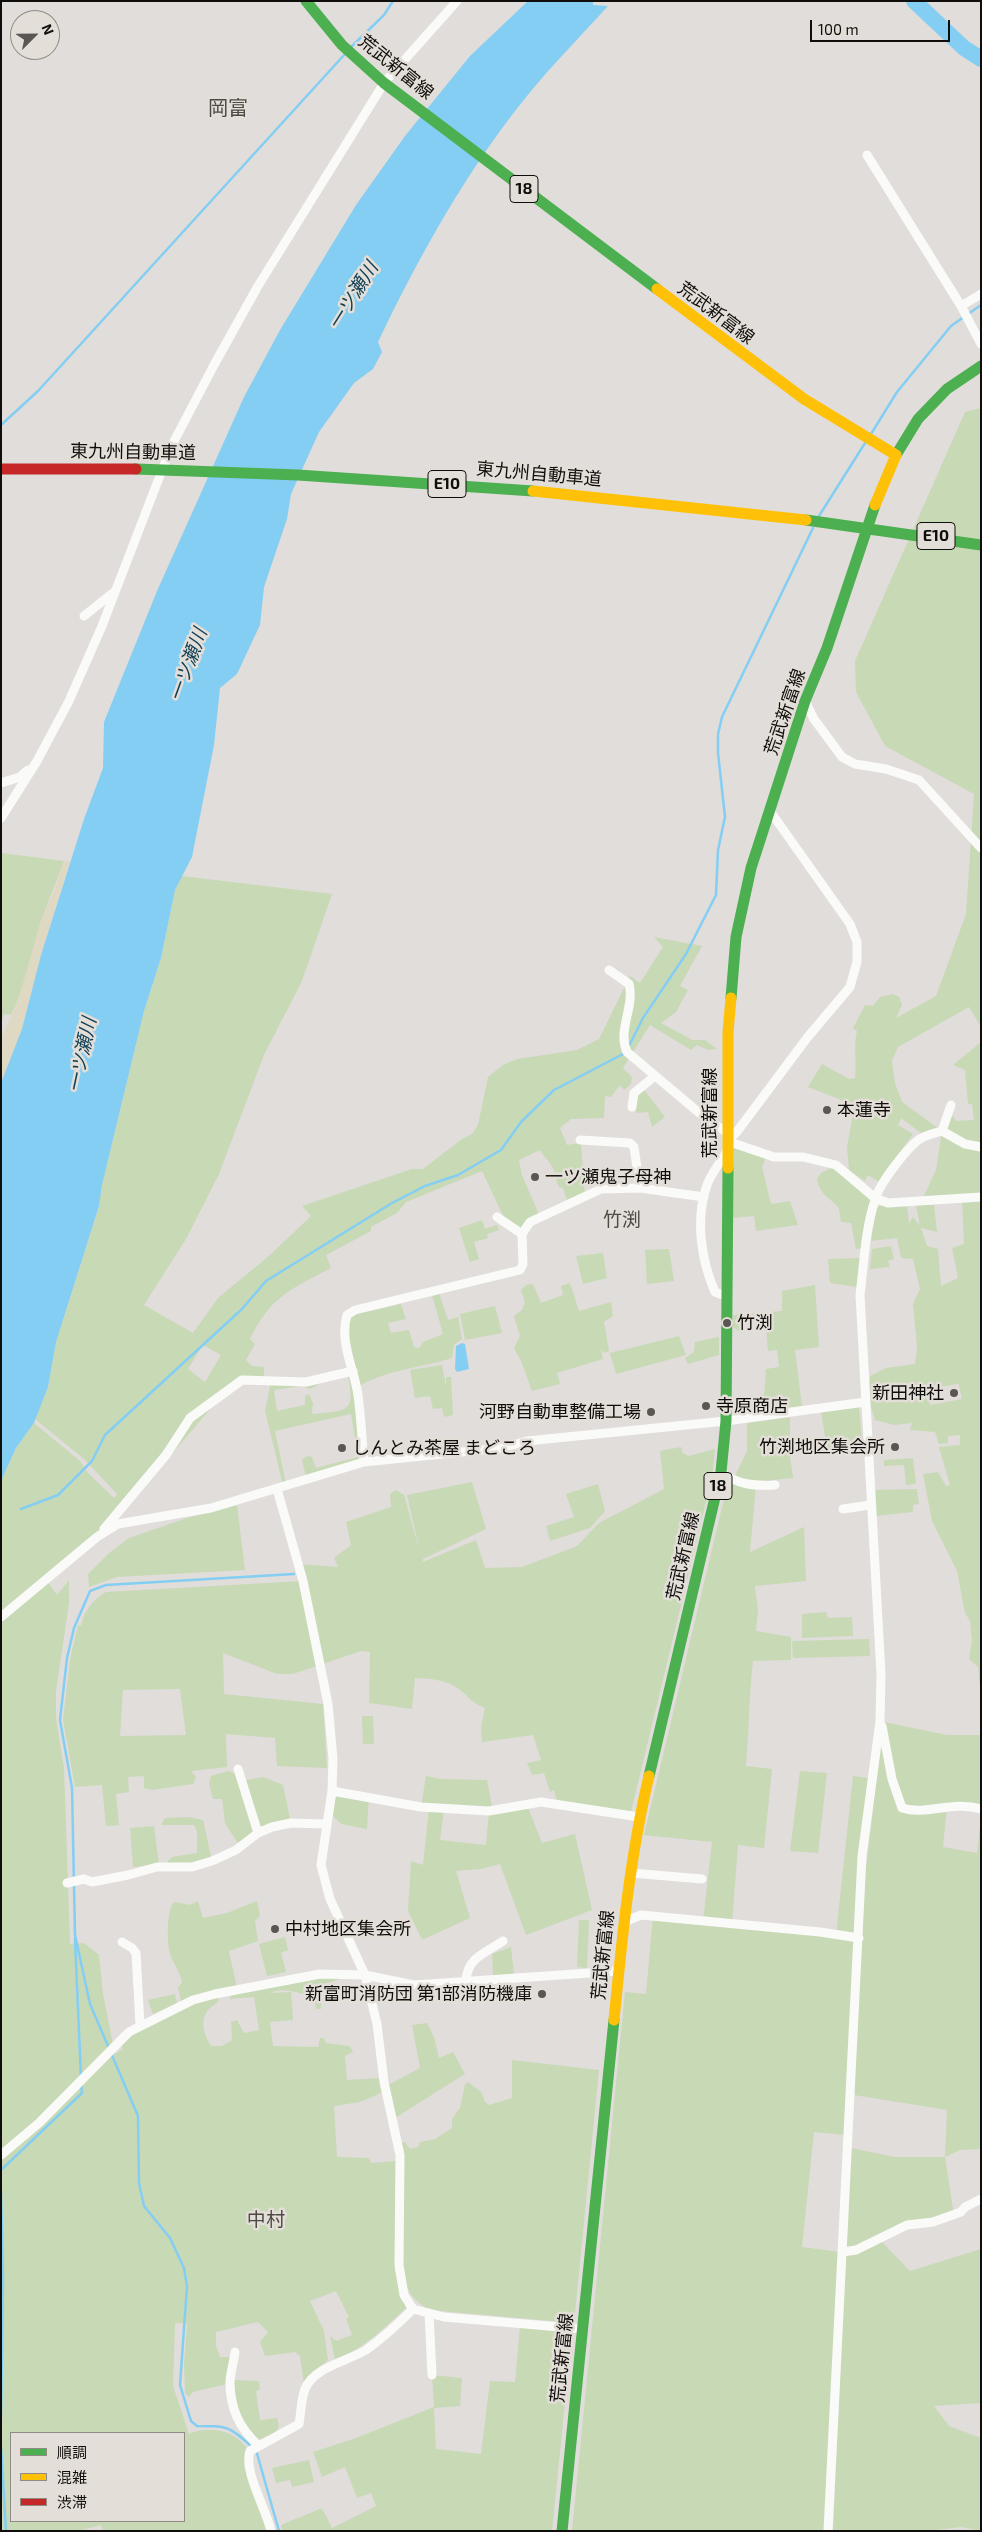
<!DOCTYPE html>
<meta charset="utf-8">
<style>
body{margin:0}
#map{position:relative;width:982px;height:2532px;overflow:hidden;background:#e0ddda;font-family:"Exo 2","Noto Sans JP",sans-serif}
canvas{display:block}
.frame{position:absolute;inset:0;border:2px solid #100e0c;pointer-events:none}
.legend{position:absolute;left:10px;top:2432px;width:175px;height:90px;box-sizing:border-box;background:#e3ded7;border:1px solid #8f8b86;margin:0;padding:6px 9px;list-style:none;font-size:15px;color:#100e0c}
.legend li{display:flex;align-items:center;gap:10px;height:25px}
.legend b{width:25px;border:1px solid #8f8b86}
.north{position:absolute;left:10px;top:10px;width:50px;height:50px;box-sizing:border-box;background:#e3ded7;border:1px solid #8f8b86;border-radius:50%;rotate:67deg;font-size:14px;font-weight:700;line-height:20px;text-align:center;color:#100e0c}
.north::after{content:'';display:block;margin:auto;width:18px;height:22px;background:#595654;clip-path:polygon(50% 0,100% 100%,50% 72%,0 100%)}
.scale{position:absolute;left:810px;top:20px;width:140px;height:22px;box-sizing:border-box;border:2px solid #100e0c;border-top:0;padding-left:6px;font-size:15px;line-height:18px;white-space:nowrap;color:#100e0c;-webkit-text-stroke:4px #e3ded7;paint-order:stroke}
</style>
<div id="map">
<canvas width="982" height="2532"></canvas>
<div class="frame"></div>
<ul class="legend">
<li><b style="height:6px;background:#4caf50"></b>順調</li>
<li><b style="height:6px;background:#ffc107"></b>混雑</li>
<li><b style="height:6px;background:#c62828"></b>渋滞</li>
</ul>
<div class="north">N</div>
<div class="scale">100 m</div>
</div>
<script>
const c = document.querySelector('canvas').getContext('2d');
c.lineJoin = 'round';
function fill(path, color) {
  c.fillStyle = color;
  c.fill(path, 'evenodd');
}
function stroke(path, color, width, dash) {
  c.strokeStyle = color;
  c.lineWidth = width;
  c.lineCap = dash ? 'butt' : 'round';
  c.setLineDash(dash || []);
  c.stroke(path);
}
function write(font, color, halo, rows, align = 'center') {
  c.font = font + ' "Exo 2","Noto Sans JP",sans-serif';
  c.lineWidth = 5;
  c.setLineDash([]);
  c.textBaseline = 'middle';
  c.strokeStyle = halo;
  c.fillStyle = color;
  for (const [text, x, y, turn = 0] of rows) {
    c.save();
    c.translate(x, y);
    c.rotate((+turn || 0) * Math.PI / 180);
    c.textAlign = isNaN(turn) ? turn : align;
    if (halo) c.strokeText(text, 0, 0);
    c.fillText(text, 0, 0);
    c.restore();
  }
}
const green = new Path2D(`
 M981,408V1027L969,1007L898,1047L892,1061L895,1083L902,1102L942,1131L949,1111L956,1121L974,1120L972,1104H968L965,1070L953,1065L981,1042V1700L978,1667L969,1659L972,1640L970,1621L965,1613L957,1571L932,1521L923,1474L938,1472L946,1486L950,1485L939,1447L960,1445V1435L948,1436V1443L939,1444L935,1432L910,1430L912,1423L894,1425L875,1420L868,1397L870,1376L886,1368L915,1364L917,1346L913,1304L920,1289L913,1259L901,1258L897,1238L871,1241L876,1210L878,1206L907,1205L909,1223L913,1217L920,1226L916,1205H934L937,1232L921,1228L927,1246L938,1249L941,1286L958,1278L952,1248L964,1244L962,1199L922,1200L936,1170L942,1131L925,1136L901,1118L898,1125L913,1134L879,1182L868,1175L865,1181L849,1170L847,1147L854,1109L839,1099L808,1087L822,1064L849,1079L855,1078C857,1063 853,1046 857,1031L853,1028L865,1005L873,1006L880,997L893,994L899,997L902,1005L896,1018L936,996L966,914L974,794L885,746L856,692L855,661L965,412ZM958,1381L962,1399L930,1405L927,1389L958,1384Z
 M1,853L64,861C57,882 47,902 41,923C32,954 26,986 11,1015L4,1014L1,1022Z
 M182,876L332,894L302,981L264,1055L219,1174L186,1239L144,1305L193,1333L218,1298L269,1256L311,1216L302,1206L412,1169H423L462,1139L472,1134L478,1125L488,1077L503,1065L517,1059L577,1050L599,1039L630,976L640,983L663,947L654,937L702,946L680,986L688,990L676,1012L661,1023L692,1040H705L717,1049L708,1050L697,1045L691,1050L650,1025L623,1068L632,1077L631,1084L624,1090L620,1085L611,1097L605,1096L604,1118L571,1119L560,1128L567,1145L581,1143L585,1196L568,1203L563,1188L559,1187C556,1181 556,1177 554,1171C552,1163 544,1158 540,1150L519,1160L522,1175L540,1217L522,1234L507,1224L482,1171L406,1202L397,1213L371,1227V1231L326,1255L331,1268C291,1289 270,1297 250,1339L255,1344L246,1360L252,1366L264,1367V1380H242L212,1407L116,1519L130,1499L95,1534L1,1613V1481L16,1448L34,1423L80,1461L89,1474L114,1498L117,1494L84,1459L35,1419L48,1387L56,1342L99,1206L102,1185L144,1011L161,958L175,890ZM203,1345L221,1355L205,1382L188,1369Z
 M642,1087L665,1117L652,1127L648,1112L637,1113L631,1102Z
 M733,1143L767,1155L762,1167L771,1204L790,1201L798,1225L756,1231L754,1216L733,1218Z
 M836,1165L875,1198L865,1248L856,1249L851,1223L841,1222L839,1208C829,1197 820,1195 817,1179L821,1173Z
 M482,1220L485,1229L497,1225L499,1230L487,1234L488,1238L474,1242L479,1259L470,1262L459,1228Z
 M891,1246L894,1259L888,1261L890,1267L870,1269L872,1249Z
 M669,1249L674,1281L647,1284L645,1250Z
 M603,1253L607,1278L583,1284L576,1256Z
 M860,1258L857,1287L830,1283L828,1259Z
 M570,1283L579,1311L611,1302L613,1316L604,1322L609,1351L604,1353L601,1349L603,1359L557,1373L560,1384L532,1391L521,1361L514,1348L520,1336L514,1316L522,1310L525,1302L521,1290L526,1285L533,1284L541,1303L563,1295L561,1286Z
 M815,1285L819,1347L795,1350L802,1406L763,1411L766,1369L779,1367L777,1350L768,1351L765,1317L744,1319L745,1332L741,1333L733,1327V1315L782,1311V1291Z
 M439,1293L448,1320L458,1317L462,1339L454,1345L452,1358C420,1368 390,1369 359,1386L347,1327L350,1318L356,1314L401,1304L406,1319L388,1323L391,1333L409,1330L414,1347L419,1348L423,1342L443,1334L432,1295Z
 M495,1306L502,1333L465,1340L460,1314Z
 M679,1336L686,1355L616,1374L610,1353Z
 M719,1337V1355L688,1364L685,1358L694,1352L695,1342Z
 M442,1365L446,1387V1377H451L453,1415L444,1417L442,1408L433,1409L430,1396L415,1398L410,1370Z
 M353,1374L362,1461L306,1477L302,1460L307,1456L312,1457L316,1468L358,1457L351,1414L275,1431L286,1484L283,1485L265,1411L271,1381H320L319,1384L310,1389L302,1386L274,1390L277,1411L305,1405V1396L309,1394L313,1403L312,1414C347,1411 356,1413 348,1375Z
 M859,1407L863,1451L828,1456L821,1411Z
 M790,1417V1456L793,1478L772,1480V1486H756L750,1552L804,1527L806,1581L755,1586L758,1611L756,1631L791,1637V1660L753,1661C749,1696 749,1731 746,1766L772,1769L764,1848L738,1845L732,1923L836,1935L853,1776L868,1778L859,1856L845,2135L814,2132L802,2247L840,2252L824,2531H572L625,1992L646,1994L653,1916L703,1921L712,1842L644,1835L729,1478L733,1480L747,1451V1423Z
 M681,1447L683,1453L689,1456L715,1449L712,1477L630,1816L558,1805L554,1790L550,1792L544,1773L532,1775L527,1763L541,1760L533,1735L482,1742L481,1727L485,1708C473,1704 468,1696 459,1689C446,1679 431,1679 415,1678L412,1709L369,1703L370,1652L361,1651L293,1674H277L223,1653L224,1694L323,1704L327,1768L277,1766L275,1738L226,1734L227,1767L191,1771L196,1777L193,1784L152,1790L144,1788V1776L128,1777L129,1792L116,1794L119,1825L106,1826L102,1785L75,1787L63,1720L70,1659L78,1625L81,1626C85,1609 92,1601 106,1592L303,1581L298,1564L338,1567L334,1558L351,1545L346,1522L391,1507L390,1494L396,1490L404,1495L420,1552L407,1495L472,1482L486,1529L423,1559V1562L476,1540L485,1568L522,1567L577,1546L599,1523L664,1489L660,1451ZM180,1689L186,1735L120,1736L123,1690Z
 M913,1458L916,1484L906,1485L904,1465L884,1466V1460Z
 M598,1484L605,1511L590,1528L550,1541L546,1526L574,1517L566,1494Z
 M917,1489L919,1504L913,1505V1512L875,1516L873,1490Z
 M237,1505L245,1570L117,1577L89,1587L88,1574L109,1553L129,1538L187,1518Z
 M69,1580V1603L56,1691V1718L64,1768L70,1944L84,1943L99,1955L103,1994L115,2054L123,2049L120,2043L129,2032L182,2005L178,1988L182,1982C179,1968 171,1962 169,1949C167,1939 167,1908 174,1902L190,1905L198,1901L203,1918L227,1913L257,1901L260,1916L255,1921L258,1941L229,1951L237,1988L219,1997L218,2002C199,2014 200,2027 211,2046H222L232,2040L231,2022L237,2020L244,2033L259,2030L254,1997L229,1999L233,1994L247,1986L341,1975L340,1979L322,1985L321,2009H316L314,1995C297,1995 288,1986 269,1993L291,1992L293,2020L270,2022L273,2046L318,2047L320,2038H324L326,2043L350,2046L353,2052L345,2056L347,2080L380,2078L383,2092L360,2102L334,2106L337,2157L369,2158L371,2163L396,2161L395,2271L406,2308C383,2329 363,2349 335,2360L330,2336L336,2341L352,2335L346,2319L349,2317L336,2291L310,2301L324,2331L328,2360L307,2378L304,2385L300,2356L295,2352L265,2356L260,2342L268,2332L258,2322L216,2332V2346L220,2357H229L231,2370L227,2384L193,2392L189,2397L185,2393L184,2365L187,2323H175L173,2386L189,2434C199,2428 221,2429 232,2435C238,2438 243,2444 248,2449L244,2466L255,2490L269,2531H103L101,2525L79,2531H1V1621L48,1582L57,1595ZM11,2433H184V2521H11Z
 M826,1612L828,1618L852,1617L853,1636L802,1638V1614Z
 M869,1639L870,1656L793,1658L792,1641Z
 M362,1716H373L374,1744H363Z
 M884,1722L947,1735H981V1809L947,1806L943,1847L977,1853L981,1815V2149L960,2150L945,2157L954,2215L907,2226L879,2239L910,2271L981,2249V2403L934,2406L949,2426L981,2438V2531L962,2527L926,2531H833L851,2148L895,2157H945L947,2110L854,2095L865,1876L882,1735L886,1739Z
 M228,1771L235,1774L241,1781L263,1777L283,1785L291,1823L272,1827L240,1847L225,1823L222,1799H213L209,1784L211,1776Z
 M800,1771L827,1773L818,1853L790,1851Z
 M426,1776L441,1779L487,1780L493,1811L527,1805L542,1843L575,1834L592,1910L526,1935L500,1864L481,1869L456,1871L470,1918L422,1940L408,1911L411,1861L423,1865L429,1808L421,1807ZM444,1809L489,1812L486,1845L440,1840Z
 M336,1791L369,1797L367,1829L341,1824L333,1816Z
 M189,1817L203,1820L212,1861L169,1867L167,1862L172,1857L197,1853V1831L194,1825H161L165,1818Z
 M154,1826L159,1864L133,1867L130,1828Z
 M579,1920H589L587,1968L577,1967Z
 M285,1937L288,1950L281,1953L286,1972L267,1976L259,1944Z
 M511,1947L514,1974L493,1976L492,1954Z
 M175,1994L177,2003L153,2014L148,2000Z
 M427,2023L434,2037L439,2058L453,2052L465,2074L395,2118L388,2085L420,2068L412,2025Z
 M512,2060L599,2070L574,2323L430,2310C414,2301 407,2292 403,2274L401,2143L405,2142L410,2149L418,2147L420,2142L435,2139L452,2128V2119L460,2108L465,2084L468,2082L481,2092L485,2102L489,2105L512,2098Z
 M520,2327L572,2333L552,2531H282L281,2525L322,2508L332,2528L376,2506L371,2493L357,2498L345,2467L322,2477L313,2452L356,2438L434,2407L432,2375L462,2378L460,2406L434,2408L436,2449L481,2454L490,2381L515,2382Z
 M233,2380L259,2381L260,2389L256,2391L260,2420L277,2418L279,2426L276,2432L258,2440L240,2417Z
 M309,2460L314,2482L292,2487L290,2480L276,2483L272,2468Z`);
const sand = new Path2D(`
 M64,861H70L41,955L23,1028L1,1083V1039L18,1001L41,920L55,889Z`);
const water = new Path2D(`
 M528,1H593V5L608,6C581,36 552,65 527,96C467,170 419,256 378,342L382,352L373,369L354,383L319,432L291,494L287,519L264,587L260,625L237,674L220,688L214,745L192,857L175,890L161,958L144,1011L102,1185L99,1206L56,1342L48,1387L34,1423L16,1448L1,1481V1083L22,1029L41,955L84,819L103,768L104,722L157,591L244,397L280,330L356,205L405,136L470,56Z
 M462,1343L465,1344L469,1369L457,1372L455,1369L456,1346Z`);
const stream = new Path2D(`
 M350,48L384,15L393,1
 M1,425L38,391L345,54
 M871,434L897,392L951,326L981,305
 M819,516L865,443
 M628,1048L643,1018L686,954L716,895L718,850L725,817L718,753V734L722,717L813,528
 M21,1509L58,1495L92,1461L105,1435L242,1309L266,1281L392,1203L425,1186L458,1175L501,1150L521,1122L554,1090L625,1053
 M75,1939L81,2078
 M1,2170L82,2093L81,2084
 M1,2192L3,2278L1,2418
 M1,2447L6,2531
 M252,2447C229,2426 228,2426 197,2426L191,2421L180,2385L187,2286L184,2268L170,2238L144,2206L139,2183L138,2116L90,2004L75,1935L72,1788L60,1720L67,1658L74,1628L90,1591L106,1585L294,1574
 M256,2450L279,2531`);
const river = new Path2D(`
 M914,1L964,48L981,59`);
const street = new Path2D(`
 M867,155L961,306L981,344
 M961,306L981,294
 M84,616L114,592
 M805,701L814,719L842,757L855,764L886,769L919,780L981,848
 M1,783L20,777L28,770
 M770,811L850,924L857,942V962L850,987L807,1038L736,1133L727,1141L774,1157H803L836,1165L875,1198L888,1203L981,1197
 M1,818L37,761L69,701L102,626L171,447L214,365L258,286L384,83L457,1
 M609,970L629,984C635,1007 617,1030 627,1052L710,1122L727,1132
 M632,1107L634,1093L655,1076
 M942,1131L951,1105
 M580,1140L630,1143L634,1147L640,1188
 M727,1151C721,1162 711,1173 707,1185C695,1219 701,1260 715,1292L728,1297
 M497,1217L522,1234
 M364,1462C362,1440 361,1417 358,1395C354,1368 339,1342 347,1315L355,1310L520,1270L523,1264L522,1234L530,1222L601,1189L640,1188L704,1197
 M721,1472C738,1485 754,1486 775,1485
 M277,1489L303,1581L328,1704L333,1759L332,1791L321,1865L330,1899L365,1975L377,2024L384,2082L400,2155L399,2265L404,2295L413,2309L444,2317L583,2329
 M843,1509L870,1505
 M104,1529L166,1455L190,1418L242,1380L306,1382L353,1371
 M1,1617L97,1537L118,1524L211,1508L364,1462L501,1448L527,1441L726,1421L865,1402
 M882,1726L892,1779L902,1808C928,1816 951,1800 981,1809
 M238,1769L258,1833
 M332,1791L421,1807L489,1811L541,1802L639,1817
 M631,1873L702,1879
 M67,1883L84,1879L92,1882L128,1875L157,1867H192L212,1861L236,1850L258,1833L272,1827L291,1823L325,1824
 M624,1922L641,1915L820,1932L859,1938
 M122,1942L132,1948L136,1953L140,2025
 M466,1981C467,1958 485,1953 503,1941
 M1,2155L39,2123L129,2032L193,2000L215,1994L320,1974L365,1975L414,1985L619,1971
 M843,2252L856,2250L907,2225L933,2222L961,2212L965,2207L981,2199
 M429,2313L432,2375
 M235,2352C234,2362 230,2373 230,2383C230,2408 240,2429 258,2445
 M271,2531C266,2508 243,2471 250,2451L299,2424C301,2413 301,2399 305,2389C314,2367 346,2362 366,2350C383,2338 398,2324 413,2309
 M828,2531L862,1856L880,1721L881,1674L860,1295C864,1264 865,1230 875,1200C879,1184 905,1151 917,1141C924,1135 934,1133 942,1131L965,1144L981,1147`);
const fast = new Path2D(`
 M306,1L342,45L384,83L657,289
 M896,455L918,419L947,389L981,366
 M136,469L298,475L533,491
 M806,520L981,545
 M731,998L736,937L751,868L805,701L827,648L875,505
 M649,1776L721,1472L726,1421L728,1168
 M562,2531L614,2020`);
const slow = new Path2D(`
 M657,289L804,399L896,455L875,505
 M533,491L806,520
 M728,1168V1032L731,998
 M614,2020C622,1938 630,1856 649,1776`);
const jam = new Path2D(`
 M1,469H136`);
const markers = [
 [827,1110,5,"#595654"],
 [535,1177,5,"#595654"],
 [727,1323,5,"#595654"],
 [954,1393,5,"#595654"],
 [706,1406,5,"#595654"],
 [651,1412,5,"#595654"],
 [895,1447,5,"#595654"],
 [342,1448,5,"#595654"],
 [275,1929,5,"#595654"],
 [542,1994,5,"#595654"]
];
const shields = [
 [524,189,28],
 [447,484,38],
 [936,536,38],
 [718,1486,28]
];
const shieldNames = [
 ["18",524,189],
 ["E10",447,484],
 ["E10",936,536],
 ["18",718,1486]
];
const streetNames = [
 ["荒武新富線",396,67,39],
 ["荒武新富線",716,313,37],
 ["東九州自動車道",133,452,1],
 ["東九州自動車道",539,474,5],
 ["荒武新富線",785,712,-71],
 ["荒武新富線",710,1113,-90],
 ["荒武新富線",683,1556,-77],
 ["荒武新富線",603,1955,-84],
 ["荒武新富線",562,2358,-84]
];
const poiNames = [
 ["本蓮寺",837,1110],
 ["一ツ瀬鬼子母神",545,1177],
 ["竹渕",737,1323],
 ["新田神社",944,1393,"right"],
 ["寺原商店",716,1406],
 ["河野自動車整備工場",641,1412,"right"],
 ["竹渕地区集会所",885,1447,"right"],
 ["しんとみ茶屋 まどころ",352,1448],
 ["中村地区集会所",285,1929],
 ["新富町消防団 第1部消防機庫",532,1994,"right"]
];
const waterNames = [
 ["一ツ瀬川",353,296,-58],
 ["一ツ瀬川",188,665,-70],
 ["一ツ瀬川",82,1055,-78]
];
const neighbourhoodNames = [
 ["竹渕",622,1220],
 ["中村",266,2220]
];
const quarterNames = [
 ["岡富",228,108]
];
fill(green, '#c8d9b6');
fill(sand, '#dfd9c3');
fill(water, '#84cef3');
stroke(stream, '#84cef3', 2.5);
stroke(river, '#84cef3', 16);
stroke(street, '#fafaf9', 9);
stroke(fast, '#4caf50', 11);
stroke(slow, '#ffc107', 11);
stroke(jam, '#c62828', 11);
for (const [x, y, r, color] of markers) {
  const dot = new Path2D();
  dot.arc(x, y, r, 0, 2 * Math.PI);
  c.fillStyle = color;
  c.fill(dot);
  stroke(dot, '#e3ded7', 2);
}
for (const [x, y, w] of shields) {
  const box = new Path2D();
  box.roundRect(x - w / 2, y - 13.5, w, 27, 4);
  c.fillStyle = '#e3ded7';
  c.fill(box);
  stroke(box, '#100e0c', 1);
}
write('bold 16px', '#100e0c', null, shieldNames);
write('18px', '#100e0c', '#e3ded7', streetNames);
write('18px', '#100e0c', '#e3ded7', poiNames, 'left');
write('italic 19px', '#124056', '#e3ded7', waterNames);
write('19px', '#4d4944', '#e3ded7', neighbourhoodNames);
write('20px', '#4d4944', '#e3ded7', quarterNames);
</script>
